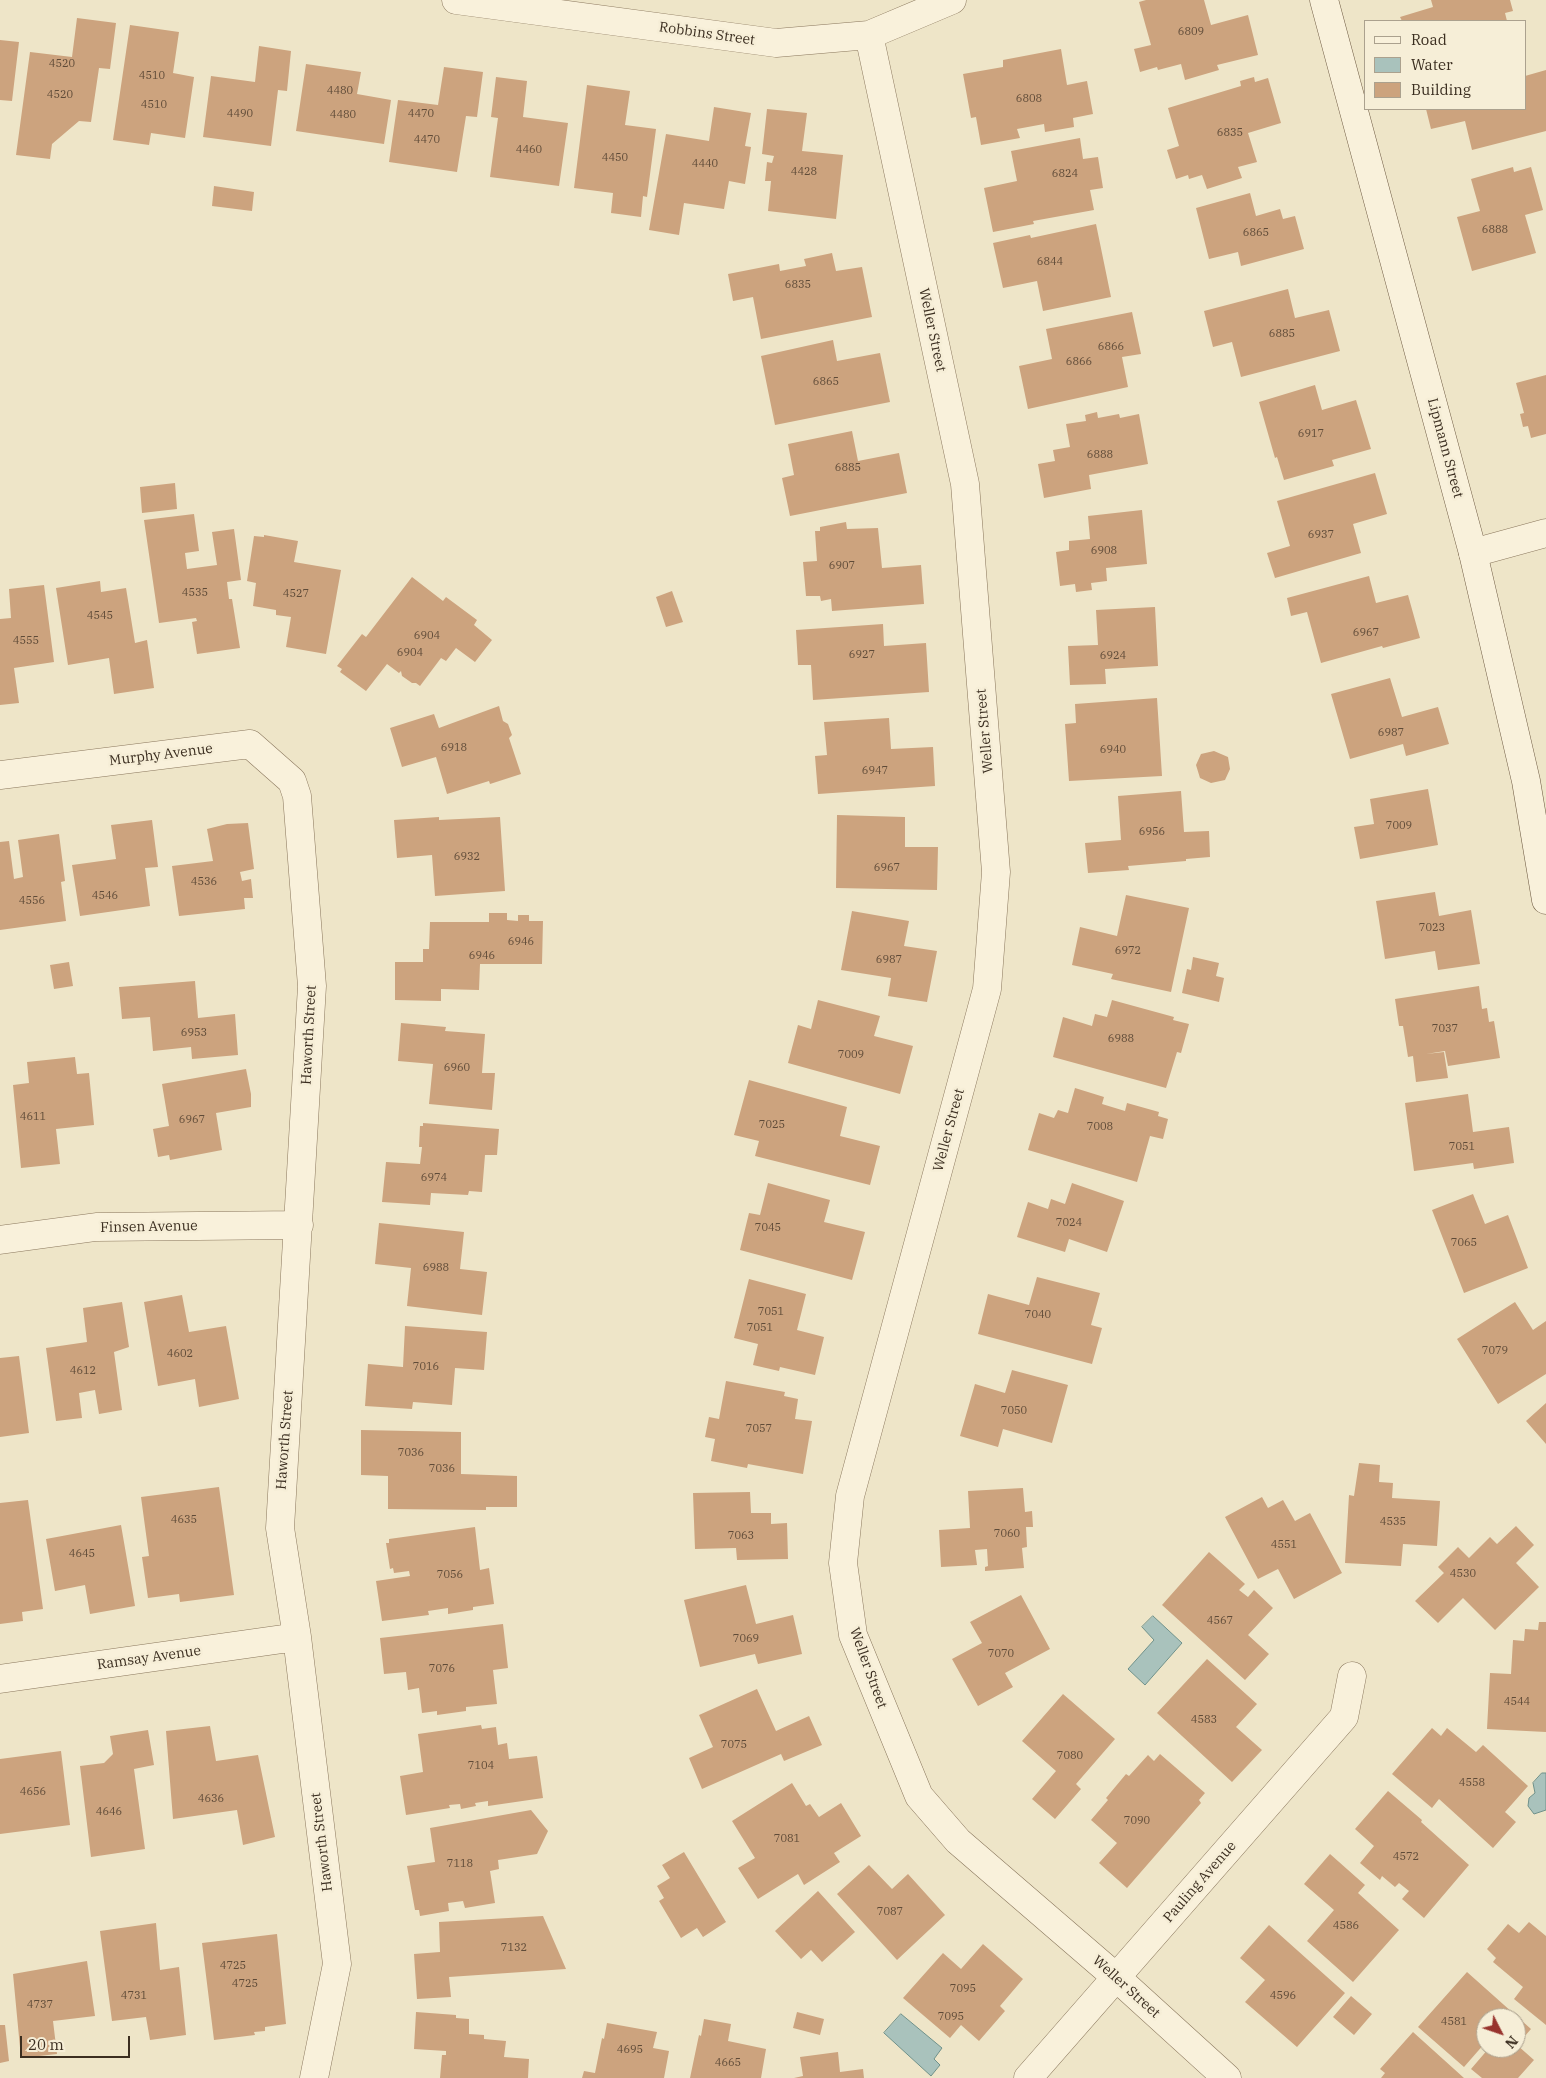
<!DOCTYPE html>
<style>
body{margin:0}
#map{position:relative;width:1546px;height:2078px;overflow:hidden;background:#eee5c8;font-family:"IBM Plex Serif",serif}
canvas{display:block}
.legend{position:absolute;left:1364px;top:20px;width:162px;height:90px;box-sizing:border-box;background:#f6eed7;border:1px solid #aba18e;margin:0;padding:6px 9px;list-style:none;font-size:15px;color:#3b2e20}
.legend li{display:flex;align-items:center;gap:10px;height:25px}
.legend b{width:25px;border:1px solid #aba18e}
.north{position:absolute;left:1476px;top:2008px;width:50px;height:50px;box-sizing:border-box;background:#f6eed7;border:1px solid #aba18e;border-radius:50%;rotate:131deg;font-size:14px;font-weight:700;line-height:20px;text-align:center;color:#3b2e20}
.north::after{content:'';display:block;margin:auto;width:18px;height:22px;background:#98332d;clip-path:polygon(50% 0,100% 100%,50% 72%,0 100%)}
.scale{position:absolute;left:20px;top:2036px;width:110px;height:22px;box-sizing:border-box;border:2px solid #3b2e20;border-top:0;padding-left:6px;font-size:15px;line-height:18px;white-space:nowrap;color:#3b2e20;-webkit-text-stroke:4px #f6eed7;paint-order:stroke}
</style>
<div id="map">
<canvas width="1546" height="2078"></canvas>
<ul class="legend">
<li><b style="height:6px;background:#f9f1db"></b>Road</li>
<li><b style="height:14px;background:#a9c2bc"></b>Water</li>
<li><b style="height:14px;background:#cca37e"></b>Building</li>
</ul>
<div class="north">N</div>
<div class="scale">20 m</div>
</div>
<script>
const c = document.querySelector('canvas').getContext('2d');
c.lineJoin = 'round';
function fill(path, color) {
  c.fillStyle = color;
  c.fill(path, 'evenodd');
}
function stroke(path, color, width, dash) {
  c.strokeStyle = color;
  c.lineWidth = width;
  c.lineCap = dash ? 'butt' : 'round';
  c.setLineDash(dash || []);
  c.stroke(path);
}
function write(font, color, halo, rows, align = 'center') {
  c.font = font + ' "IBM Plex Serif",serif';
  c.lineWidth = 5;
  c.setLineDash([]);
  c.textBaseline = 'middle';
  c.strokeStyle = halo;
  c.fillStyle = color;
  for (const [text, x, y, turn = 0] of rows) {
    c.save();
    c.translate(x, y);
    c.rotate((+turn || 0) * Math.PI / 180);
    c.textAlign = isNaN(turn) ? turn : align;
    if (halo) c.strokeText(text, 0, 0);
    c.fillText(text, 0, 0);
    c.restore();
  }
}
const water = new Path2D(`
 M1153,1616L1182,1643L1145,1685L1128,1669L1154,1640L1142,1627Z
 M1542,1773H1546V1810L1534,1814L1528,1806L1529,1798L1535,1793L1533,1783Z
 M901,2014L942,2048L934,2059L940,2065L931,2076L884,2033Z`);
const building = new Path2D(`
 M1146,0H1204L1211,25L1248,15L1258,55L1217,65L1219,70L1185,80L1181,64L1158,70L1157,67L1140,72L1134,49L1151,45L1139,2Z
 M1431,0H1510L1513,11L1505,13L1507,21H1402L1400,17L1433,7Z
 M77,18L116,23L110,69L99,68L91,122L79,121L52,144L50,159L16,155L30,52L72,57Z
 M130,25L179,32L173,73L194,77L185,138L151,133L149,145L113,140Z
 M0,40L19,42L12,101L0,100Z
 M259,46L291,51L287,91L278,90L271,146L203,137L211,76L255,82Z
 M1061,49L1067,85L1087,81L1093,114L1073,118L1074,127L1045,132L1044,124L1017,129L1020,138L981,145L976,117L971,118L963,74L1003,67V60Z
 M306,64L361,72L357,94L391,100L384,144L296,131Z
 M444,67L483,72L477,117L466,116L457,172L389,162L398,100L438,105Z
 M1546,70V131L1472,150L1465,121L1431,129L1426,109H1525V76Z
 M496,77L527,81L523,117L568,123L559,186L490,177L498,118L491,117Z
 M1254,77L1255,82L1268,78L1281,123L1248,133L1257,162L1238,167L1242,178L1207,189L1202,175L1189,179L1188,175L1176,179L1167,150L1179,146L1168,108L1241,86L1240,81Z
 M587,85L630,91L625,125L656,129L647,197L643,196L641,217L611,213L613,193L574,188Z
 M714,107L751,113L745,146L751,147L745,184L729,181L724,209L684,203L679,235L649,230L666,134L709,141Z
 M767,109L807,113L802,151L843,155L836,219L768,211L771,181H765L767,162L772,163L774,156L762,154Z
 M1080,138L1083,159L1098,157L1103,188L1090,190L1094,210L1033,221L1034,224L993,232L984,188L1017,181L1011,151Z
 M1513,167L1514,172L1531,167L1543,210L1525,215L1536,253L1472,271L1457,217L1480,211L1471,179Z
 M214,186L254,192L252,211L212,206Z
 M1250,193L1256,216L1280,209L1283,219L1295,216L1304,249L1241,266L1238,252L1209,259L1196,208Z
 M1096,224L1111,297L1043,311L1037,281L1003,288L993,243L1030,235L1031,238Z
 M832,253L836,271L862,267L872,317L761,339L753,297L733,301L728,274L779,264L780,271L806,266L804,259Z
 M1288,289L1295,318L1329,310L1340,351L1241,377L1232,342L1213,347L1204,311Z
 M1132,312L1141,354L1122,357L1128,387L1028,409L1019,366L1052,359L1046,329Z
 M833,340L837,361L880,353L890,402L775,425L761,356Z
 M1546,375V434L1531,438L1528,426L1523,427L1520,414L1524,413L1516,383Z
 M1315,385L1322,410L1356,400L1371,449L1332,460L1334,466L1284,480L1277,457L1275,458L1259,402Z
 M1097,412L1098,418L1119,414L1120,418L1139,414L1148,464L1089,475L1091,489L1044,498L1038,464L1055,461L1053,450L1070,447L1066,424L1086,421L1085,415Z
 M852,431L858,461L899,453L907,493L790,516L782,478L794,475L788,444Z
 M1375,473L1387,514L1353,524L1361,553L1275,578L1267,553L1290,546L1277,501Z
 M175,483L177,509L142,513L140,487Z
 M1142,510L1147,564L1106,568L1107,581L1091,583L1092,590L1076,592L1075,584L1060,586L1056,552L1069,550V541L1090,539L1088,516Z
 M194,514L199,551L185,553L187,569L217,565L212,532L234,529L241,580L227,582L229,599H232L240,648L197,654L192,622L197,621L196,618L159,623L144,520Z
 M846,522L847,529L878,528L882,568L921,565L924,604L832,611L831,599L821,601L820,596H806L803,562L817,561L815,531H820V527Z
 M264,535L298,541L294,562L341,570L326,654L286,647L291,617L276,615V610L253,606L256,583L247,581L254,536L264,537Z
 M1369,576L1376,603L1408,595L1420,638L1383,648L1382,646L1321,663L1307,612L1291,616L1287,598Z
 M412,577L443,601L446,597L477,620L474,625L492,640L475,662L456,648L446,661L441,658L420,686L416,683H412L402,676L401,671L399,673L387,664L366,691L340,672L342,669L337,666L362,634L366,637Z
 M100,581L101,592L126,588L135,643L147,640L154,688L114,694L109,658L68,665L56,588Z
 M44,585L54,662L14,668L19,703L0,705V619L11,618L9,589Z
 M672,591L683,622L666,627L656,597Z
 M1155,607L1158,666L1105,669L1106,684L1070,685L1068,646L1098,645L1096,610Z
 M883,624L884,646L926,643L929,692L813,700L811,665H798L796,630Z
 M1390,678L1402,717L1438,707L1449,744L1406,756L1403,744L1350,759L1331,694Z
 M1157,698L1162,776L1069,781L1065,724L1076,723L1075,704Z
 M499,706L503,721L508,724L512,735L509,738L521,774L490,784L489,781L447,794L436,757L402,767L390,728L434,714L439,728Z
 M889,718L891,749L933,747L935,786L818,794L815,756L827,755L824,722Z
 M1214,751L1228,757L1230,769L1225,780L1211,783L1200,778L1196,765L1201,754Z
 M1428,789L1438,845L1360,859L1354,827L1374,824L1370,799Z
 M1181,791L1184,832L1209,831L1210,857L1186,859V861L1128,866L1129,870L1088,873L1085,843L1121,840L1118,796Z
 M837,815L905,817V847H938L937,890L836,888Z
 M439,817V820L500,817L505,891L435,896L432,855L397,858L394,820Z
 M152,820L158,867L145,868L150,906L80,916L72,865L116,859L111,825Z
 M248,823L254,869L240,872L242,881L251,879L253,898H244L245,909L179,916L172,866L213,861L207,829L227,824Z
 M59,834L65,881L61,882L66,921L0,930V842L9,841L14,879L23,877L18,840Z
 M1435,892L1439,916L1471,910L1480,964L1438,970L1435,951L1385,959L1376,901Z
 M1126,895L1189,908L1171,992L1111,979L1113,974L1072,965L1080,927L1117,936Z
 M852,911L909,921L904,946L937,951L927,1002L888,996L891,978L841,970Z
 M489,913H507V920L518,921V915H529V921H543L542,964H480L479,990L441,989V1001L395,1000V962H423V949H429L430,922H489Z
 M1193,957L1219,963L1216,976L1224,978L1219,1002L1182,993L1187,969L1191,970Z
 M69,962L73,986L54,989L50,965Z
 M195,981L198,1018L235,1014L238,1055L192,1059L191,1047L153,1051L150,1017L122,1019L119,987Z
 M1479,986L1482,1009L1487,1008L1489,1022L1494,1021L1500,1058L1448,1066L1445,1051L1426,1054L1444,1052L1448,1078L1416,1082L1413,1056L1408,1057L1403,1026H1399L1395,999Z
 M818,1000L880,1016L874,1036L913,1046L900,1094L788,1063L798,1025L811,1029Z
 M1112,1000L1174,1017L1173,1020L1189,1024L1181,1053L1177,1052L1166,1088L1053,1057L1063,1017L1092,1026L1095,1014L1107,1017Z
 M401,1023L446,1027L445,1031L485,1034L482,1073H495L492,1110L429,1104L433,1064L398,1061Z
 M75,1057L77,1074L89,1073L94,1125L56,1129L60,1164L21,1168L13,1085L29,1083L27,1062Z
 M246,1069L251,1094V1107L216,1113L222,1150L170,1160L169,1155L158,1157L153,1129L169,1126L162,1084Z
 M749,1080L847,1107L840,1136L880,1146L870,1185L755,1156L759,1141L734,1135Z
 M1075,1088L1104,1097L1102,1104L1125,1111L1127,1103L1159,1112L1158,1116L1168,1119L1163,1139L1150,1136L1137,1182L1028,1150L1039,1113L1054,1118L1058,1110L1068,1113Z
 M1468,1094L1473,1132L1509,1127L1514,1163L1474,1169L1473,1163L1414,1171L1405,1103Z
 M423,1123L499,1129L497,1155H485L482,1192L469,1191L468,1195L431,1193L430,1205L382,1202L386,1162L420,1164L422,1147H419L420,1126H423Z
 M768,1183L830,1200L824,1222L865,1232L852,1280L740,1250L749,1213L760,1215Z
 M1072,1183L1124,1201L1107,1252L1069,1239L1065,1252L1017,1237L1028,1202L1048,1209L1051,1199L1065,1204Z
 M1473,1194L1485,1224L1508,1215L1528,1268L1464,1293L1432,1210Z
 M379,1223L464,1232L460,1269L487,1272L482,1315L407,1306L411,1268L375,1264Z
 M1037,1277L1100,1293L1091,1325L1102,1328L1092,1364L978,1334L988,1294L1029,1305Z
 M749,1279L806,1294L797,1330L824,1337L815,1375L780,1367L779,1371L753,1365L758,1344L734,1338Z
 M182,1295L189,1332L226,1326L239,1399L199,1407L195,1379L158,1386L144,1302Z
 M122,1302L129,1347L114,1352L122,1410L99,1414L95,1390L79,1393L82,1418L56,1421L46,1348L87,1342L83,1308Z
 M1515,1302L1533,1330L1546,1321V1374L1498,1404L1457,1339Z
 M405,1326L487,1332L484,1370L455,1368L452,1405L413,1402L412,1409L365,1406L368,1364L403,1367Z
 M19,1356L29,1433L0,1437V1358Z
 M1012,1370L1068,1385L1052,1443L1003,1429L998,1447L960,1436L975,1384L1005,1393Z
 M726,1381L785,1392L784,1396L798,1399L795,1419L812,1421L803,1474L748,1464L747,1468L711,1461L715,1439L705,1437L709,1417L719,1419Z
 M1546,1403V1444L1526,1421Z
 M361,1430L461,1432V1474L517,1476V1507H486V1510L388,1509V1476L361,1475Z
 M1359,1463L1380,1465L1379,1482L1393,1483L1392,1498L1440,1501L1437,1546L1403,1544L1401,1566L1345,1563L1349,1495L1354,1496Z
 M219,1487L234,1595L180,1602L179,1594L148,1598L142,1557L149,1556L141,1497Z
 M1023,1488L1025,1512L1032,1511L1033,1527H1026L1027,1547L1022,1548L1024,1568L985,1571V1567L988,1566L987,1549L975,1550L977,1565L941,1567L939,1530L970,1528L968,1491Z
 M750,1492L751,1513H771V1524L787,1523L788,1559L737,1560L736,1548L695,1549L693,1493Z
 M1262,1497L1268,1508L1283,1500L1295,1521L1310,1513L1342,1573L1294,1599L1278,1569L1258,1579L1225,1517Z
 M28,1500L43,1609L22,1612L23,1621L0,1624V1503Z
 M121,1525L135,1606L90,1614L85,1585L55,1591L46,1539Z
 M1516,1526L1534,1545L1516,1563L1539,1587L1495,1630L1463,1598L1438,1623L1415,1601L1444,1573L1438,1567L1458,1547L1469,1558L1490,1537L1497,1544Z
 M475,1527L480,1570L489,1568L494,1604L473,1607V1610L448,1614V1608L428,1611L429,1615L382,1621L376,1581L410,1576L409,1571L394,1573L393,1568L390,1569L386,1543H389V1539Z
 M1209,1552L1245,1584L1239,1590L1248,1597L1254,1590L1273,1608L1248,1635L1269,1654L1245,1680L1162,1605Z
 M746,1585L756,1624L793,1615L802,1654L758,1664L755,1654L700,1667L684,1600Z
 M1021,1595L1050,1649L1005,1673L1013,1687L978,1706L952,1659L982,1643L970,1622Z
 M1539,1622H1546V1732L1487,1729L1490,1673L1511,1674L1513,1640L1524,1641L1525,1629L1538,1630Z
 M503,1624L508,1668L493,1670L497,1704L466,1707V1711L437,1715V1711L422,1713L419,1688L408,1690L406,1672L384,1674L380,1638Z
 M1207,1659L1257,1704L1236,1727L1262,1750L1232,1782L1157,1713Z
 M757,1689L776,1731L809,1716L822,1745L784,1761L781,1754L702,1789L689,1758L713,1747L699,1715Z
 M1063,1694L1115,1739L1076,1784L1081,1789L1055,1819L1032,1799L1056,1771L1022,1741Z
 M481,1725L482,1729L496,1727L498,1745L507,1743L509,1759L537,1756L543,1798L488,1806V1801L475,1803L476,1806L461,1809L460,1804L449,1805L450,1808L406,1815L400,1776L423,1772L418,1734Z
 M210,1726L216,1761L258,1755L275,1837L243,1845L237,1810L173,1819L166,1731Z
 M1432,1728L1441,1736L1447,1728L1476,1752L1483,1745L1528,1786L1505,1812L1516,1822L1493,1848L1439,1799L1432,1808L1392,1774Z
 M148,1730L154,1765L134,1769L145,1849L91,1857L80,1766L104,1763L113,1754L110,1736Z
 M61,1751L70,1825L0,1834V1759Z
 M1160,1754L1205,1793L1199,1800L1201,1803L1127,1888L1099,1863L1117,1843L1091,1820L1108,1800L1106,1798L1126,1774L1129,1776L1148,1755L1154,1761Z
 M792,1783L806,1806L810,1804L819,1817L841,1803L861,1836L834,1853L840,1862L804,1885L798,1874L758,1899L738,1868L755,1858L732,1821Z
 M1388,1791L1422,1820L1421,1822L1469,1865L1424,1918L1402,1899L1409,1891L1399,1883L1395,1887L1382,1876L1380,1880L1360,1863L1374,1846L1355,1829Z
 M531,1810L548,1831L537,1854L498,1860L499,1869L490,1871L495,1903L465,1908L463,1901L448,1903L449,1911L420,1916L419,1910H415L407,1866L435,1862L430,1828Z
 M684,1852L726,1922L703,1937L697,1928L681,1938L659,1901L664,1898L657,1886L670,1878L662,1865Z
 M1330,1854L1365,1885L1358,1893L1399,1930L1353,1982L1307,1941L1334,1910L1304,1884Z
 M869,1865L892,1889L908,1874L945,1915L897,1960L837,1894Z
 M818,1891L855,1932L822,1962L811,1950L801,1959L775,1931Z
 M543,1916L566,1969L449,1977L451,1997L417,1999L414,1954L440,1952L439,1922Z
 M1529,1922L1546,1936V2025L1514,1999L1523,1987L1493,1962L1496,1958L1487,1949L1508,1924L1519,1933Z
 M156,1923L160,1970L179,1967L186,2035L150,2040L146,2017L112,2021L100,1931Z
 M1269,1925L1345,1993L1297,2047L1245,2002L1265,1980L1240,1958Z
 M277,1934L286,2024L265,2027V2031L254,2032L255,2035L214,2040L202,1943Z
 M983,1944L1023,1979L1000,2006L1005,2011L979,2041L961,2025L950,2038L903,1998L943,1953L961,1969Z
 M87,1961L95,2016L53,2021L57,2054L21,2058L13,1974Z
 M1467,1972L1531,2029L1517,2045L1534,2060L1518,2078H1482L1471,2069L1489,2048H1516V2018H1486V2044L1485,2043L1464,2067L1418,2027Z
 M1351,1996L1372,2014L1354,2035L1333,2017Z
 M416,2012L456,2015V2018L469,2019V2034L484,2035V2039L506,2041L504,2057L529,2059L528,2078H440L442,2055H446V2051L414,2049Z
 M797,2012L824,2019L820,2035L793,2028Z
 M704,2019L731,2024L728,2041L766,2049L761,2078H690L699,2035L701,2036Z
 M607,2023L657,2032L653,2048L669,2051L664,2078H582L584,2071L595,2073L602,2038L604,2039Z
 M0,2025H5L9,2061L0,2063Z
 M1413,2032L1464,2078H1381L1385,2073L1380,2069Z
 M838,2052L840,2072L863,2069L864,2078H794L803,2076L800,2057Z`);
const street = new Path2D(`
 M456,0L776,43L869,35L952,0
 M869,35L965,484L996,872L987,989L850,1496L843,1563L853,1635L919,1796L958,1841L1117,1978L1227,2078
 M1473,553L1546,533
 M0,775L250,744L292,781L297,796L312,986L280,1528L297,1637L337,1964L314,2078
 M0,1240L96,1227L299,1225
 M0,1679L297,1637
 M1028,2078L1344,1717L1352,1676`);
const secondary = new Path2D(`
 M1324,0L1473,553L1526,781L1546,900`);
const numberNames = [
 ["6809",1191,32],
 ["4520",62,64],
 ["4510",152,76],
 ["4480",340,91],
 ["4520",60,95],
 ["6808",1029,99],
 ["4510",154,105],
 ["4490",240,114],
 ["4470",421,114],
 ["4480",343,115],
 ["6835",1230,133],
 ["4470",427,140],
 ["4460",529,150],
 ["4450",615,158],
 ["4440",705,164],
 ["4428",804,172],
 ["6824",1065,174],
 ["6888",1495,230],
 ["6865",1256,233],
 ["6844",1050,262],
 ["6835",798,285],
 ["6885",1282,334],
 ["6866",1111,347],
 ["6866",1079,362],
 ["6865",826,382],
 ["6917",1311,434],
 ["6888",1100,455],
 ["6885",848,468],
 ["6937",1321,535],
 ["6908",1104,551],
 ["6907",842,566],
 ["4535",195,593],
 ["4527",296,594],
 ["4545",100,616],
 ["6967",1366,633],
 ["6904",427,636],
 ["4555",26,641],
 ["6904",410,653],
 ["6927",862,655],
 ["6924",1113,656],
 ["6987",1391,733],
 ["6918",454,748],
 ["6940",1113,750],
 ["6947",875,771],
 ["7009",1399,826],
 ["6956",1152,832],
 ["6932",467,857],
 ["6967",887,868],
 ["4536",204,882],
 ["4546",105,896],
 ["4556",32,901],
 ["7023",1432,928],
 ["6946",521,942],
 ["6972",1128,951],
 ["6946",482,956],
 ["6987",889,960],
 ["7037",1445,1029],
 ["6953",194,1033],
 ["6988",1121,1039],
 ["7009",851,1055],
 ["6960",457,1068],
 ["4611",33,1117],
 ["6967",192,1120],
 ["7025",772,1125],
 ["7008",1100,1127],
 ["7051",1462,1147],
 ["6974",434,1178],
 ["7024",1069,1223],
 ["7045",768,1228],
 ["7065",1464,1243],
 ["6988",436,1268],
 ["7051",771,1312],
 ["7040",1038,1315],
 ["7051",760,1328],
 ["7079",1495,1351],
 ["4602",180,1354],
 ["7016",426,1367],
 ["4612",83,1371],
 ["7050",1014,1411],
 ["7057",759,1429],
 ["7036",411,1453],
 ["7036",442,1469],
 ["4635",184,1520],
 ["4535",1393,1522],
 ["7060",1007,1534],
 ["7063",741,1536],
 ["4551",1284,1545],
 ["4645",82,1554],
 ["4530",1463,1574],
 ["7056",450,1575],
 ["4567",1220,1621],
 ["7069",746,1639],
 ["7070",1001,1654],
 ["7076",442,1669],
 ["4544",1517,1702],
 ["4583",1204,1720],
 ["7075",734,1745],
 ["7080",1070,1756],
 ["7104",481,1766],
 ["4558",1472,1783],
 ["4656",33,1792],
 ["4636",211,1799],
 ["4646",109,1812],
 ["7090",1137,1821],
 ["7081",787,1839],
 ["4572",1406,1857],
 ["7118",460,1864],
 ["7087",890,1912],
 ["4586",1346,1926],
 ["7132",514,1948],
 ["4725",233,1966],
 ["4725",245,1984],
 ["7095",963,1989],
 ["4731",134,1996],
 ["4596",1283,1996],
 ["4737",40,2005],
 ["7095",951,2017],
 ["4581",1454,2022],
 ["4695",630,2050],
 ["4665",728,2063]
];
const streetNames = [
 ["Robbins Street",707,34,8],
 ["Weller Street",932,330,78],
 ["Lipmann Street",1445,448,75],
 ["Weller Street",985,731,-95],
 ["Murphy Avenue",161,755,-7],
 ["Haworth Street",309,1035,-87],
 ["Weller Street",949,1130,-75],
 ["Finsen Avenue",149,1227,-1],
 ["Haworth Street",285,1440,-86],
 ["Ramsay Avenue",149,1658,-8],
 ["Weller Street",868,1668,70],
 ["Haworth Street",322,1842,-97],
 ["Pauling Avenue",1200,1882,-49],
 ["Weller Street",1126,1987,42]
];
fill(water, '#a9c2bc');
stroke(water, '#6f918a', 1);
fill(building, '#cca37e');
stroke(street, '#8a775d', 29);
stroke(secondary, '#6c5840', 29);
stroke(street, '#f9f1db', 28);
stroke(secondary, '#f9f1db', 28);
write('11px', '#5f4b38', null, numberNames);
write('14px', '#3b2e20', '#f6eed7', streetNames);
</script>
